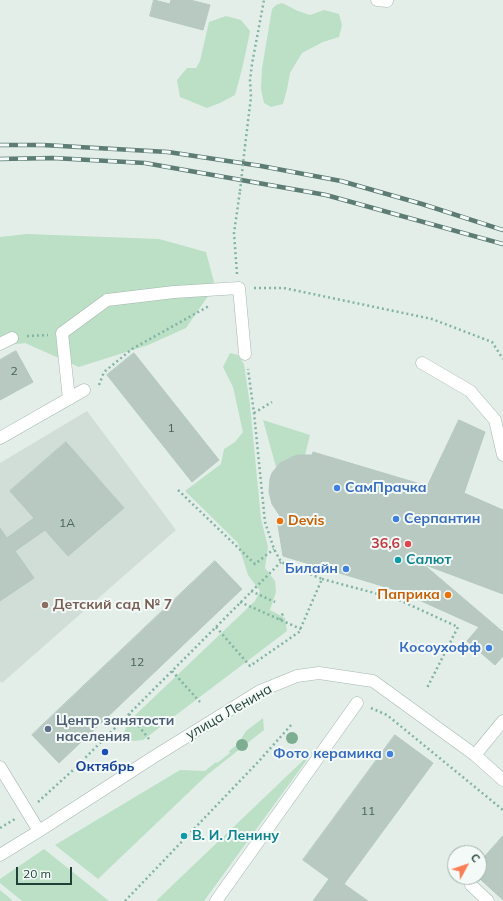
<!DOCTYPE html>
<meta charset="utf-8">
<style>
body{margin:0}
#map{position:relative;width:503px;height:901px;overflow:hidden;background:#e3eee9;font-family:Mulish,sans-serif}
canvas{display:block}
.north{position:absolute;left:447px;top:845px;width:40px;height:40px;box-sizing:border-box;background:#f4faf7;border:1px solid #a0b0ab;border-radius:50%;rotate:50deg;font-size:11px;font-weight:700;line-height:16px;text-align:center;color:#214138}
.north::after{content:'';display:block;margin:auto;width:14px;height:18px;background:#fa7e55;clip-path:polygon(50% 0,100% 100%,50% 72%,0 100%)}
.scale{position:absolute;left:16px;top:867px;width:56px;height:18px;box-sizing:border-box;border:2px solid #214138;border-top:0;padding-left:5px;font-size:12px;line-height:14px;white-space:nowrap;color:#214138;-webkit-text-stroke:3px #f4faf7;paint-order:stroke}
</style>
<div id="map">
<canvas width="503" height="901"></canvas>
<div class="north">С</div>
<div class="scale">20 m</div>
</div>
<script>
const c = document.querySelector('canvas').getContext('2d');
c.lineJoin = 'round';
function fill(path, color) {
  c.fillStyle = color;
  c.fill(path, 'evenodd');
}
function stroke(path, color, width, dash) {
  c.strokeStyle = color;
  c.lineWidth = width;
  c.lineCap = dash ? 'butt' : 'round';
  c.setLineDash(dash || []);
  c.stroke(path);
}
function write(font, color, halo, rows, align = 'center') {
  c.font = font + ' Mulish,sans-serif';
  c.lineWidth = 4;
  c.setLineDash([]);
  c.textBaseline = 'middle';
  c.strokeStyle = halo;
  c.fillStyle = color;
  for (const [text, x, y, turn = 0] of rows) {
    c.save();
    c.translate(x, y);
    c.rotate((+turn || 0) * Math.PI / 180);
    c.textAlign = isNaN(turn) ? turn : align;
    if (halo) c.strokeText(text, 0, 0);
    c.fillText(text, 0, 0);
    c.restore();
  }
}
const built = new Path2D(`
 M87,411L176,530L2,683L0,681V463Z`);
const green = new Path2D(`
 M282,3L298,11L310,15L324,10L339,14L342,25L339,37L323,42L302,53L290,73L287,89L283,104L271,107L264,103L261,89L262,68L272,9L276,5Z
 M226,16L241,20L250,31C246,53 241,74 235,95L220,103L207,108L180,97L177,80L187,68H196L200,61L209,22Z
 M27,234L159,239L206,252L215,286L186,328L148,345L79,367L25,343L0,346V237Z
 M230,353L238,355L244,364L250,405L261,519L268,547L265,568L275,581L276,592L270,610L285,618L287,631L143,740L133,741L127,739L124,733L128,722L255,601L260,591L248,575L238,543L185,491L221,464L224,449L235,442L243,432L233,387L223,367Z
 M263,420L310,435L305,455C293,455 284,459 276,467Z
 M263,718L264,730L207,775L98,879L55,845L180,770L205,771L216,762L217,763L230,753L229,751L238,744L246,731Z
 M314,750L204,901H156Z
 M44,849L109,901H22L0,883V879Z
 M0,890L12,900V901H0Z`);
const building = new Path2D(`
 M154,0L170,4L171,0H190L210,5L203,30L150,16Z
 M16,351L33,382L0,400V360Z
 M134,353L219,460L192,482L107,375Z
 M459,420L485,432L464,493L503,510V594L423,564L503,632V656L495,665L467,641L479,627L399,591L283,556L277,519L280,516L272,504L269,492L270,479L272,473L280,463L292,457L298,455H312L313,452L427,486Z
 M66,442L124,508L68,556L45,530L15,551L34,578L0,601V528L7,538L34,518L10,491Z
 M215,561L242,589L59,763L32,735Z
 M395,735L433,763L344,884L368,901H313L329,879L303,860Z
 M503,836V900L479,878V863Z`);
const path = new Path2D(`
 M245,146L251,97L250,80L252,64L264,0
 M237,274L234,233L240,191
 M254,288H284L432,319L492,342L503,359
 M27,336L48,335
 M99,385L104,372L132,349L209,306
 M254,413L272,402
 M178,490L255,564L274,549
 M322,579L397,599L458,627L427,688
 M251,591L275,602
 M240,602L301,629
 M280,620L283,613
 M216,627L250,666L299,632L322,579L281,562L274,549L265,522L254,413L248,369
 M172,671L200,702
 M371,708L387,715L398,724L503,810
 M129,714L149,739
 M38,802L72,771L281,562
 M0,828L15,819
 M125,901L259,761L292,724`);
const minor = new Path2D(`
 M377,0L387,1
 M0,344L12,338
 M422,363L470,391L495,420L503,455
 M69,399L62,333L107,300L174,292L239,288L245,354
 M0,438L84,390
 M475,755L503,721
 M0,767L39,831
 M0,855L39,831L152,758L260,691L297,676L319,673L373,681L475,755L503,780
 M471,885L488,901
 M216,901L357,703`);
const rail = new Path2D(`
 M0,145H43L168,152L261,166L341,181L422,204L503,230
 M0,159L53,158L145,163L326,195L503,244`);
const pathBridge = new Path2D(`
 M240,191L245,146`);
const trees = [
 [292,738],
 [242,745]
];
const markers = [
 [337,488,4,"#3f7fe0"],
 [396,519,4,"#3f7fe0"],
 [280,521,4,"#e8710a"],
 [408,544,4,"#e0444e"],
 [398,560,4,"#0f9aa8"],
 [346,569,4,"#3f7fe0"],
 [448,595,4,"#e8710a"],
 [45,605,4,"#8d6e63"],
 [489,648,4,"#3f7fe0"],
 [48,729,4,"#5c6f8a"],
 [105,752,4,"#1a4fb4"],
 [390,754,4,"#3f7fe0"],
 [184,836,4,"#0f9aa8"]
];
const numberNames = [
 ["2",14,371],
 ["1",171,428],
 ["1А",67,523],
 ["12",137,662],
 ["11",368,811]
];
const shopNames = [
 ["СамПрачка",345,488,"left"],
 ["Серпантин",404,519,"left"],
 ["Билайн",338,569],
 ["Косоухофф",481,648],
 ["Фото керамика",382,754]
];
const foodNames = [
 ["Devis",288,521],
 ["Паприка",440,595,"right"]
];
const healthNames = [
 ["36,6",400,544]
];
const cultureNames = [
 ["Салют",406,560],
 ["В. И. Ленину",192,836]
];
const educationNames = [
 ["Детский сад № 7",53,605]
];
const streetNames = [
 ["улица Ленина",229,712,-30]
];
const serviceNames = [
 ["Центр занятости",56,721],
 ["населения",56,737]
];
const transitNames = [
 ["Октябрь",105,767]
];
fill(built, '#d1ded8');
fill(green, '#bbe0c5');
fill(building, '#b8c9c2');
stroke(building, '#b5c8c0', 1);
stroke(minor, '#a5b7b0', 13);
stroke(path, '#82b3a4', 2.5, [2, 3]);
stroke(minor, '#fff', 12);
stroke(rail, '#5c7c74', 4.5);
stroke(rail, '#f4faf7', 3, [9]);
stroke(pathBridge, '#82b3a4', 2.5, [2, 3]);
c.fillStyle = '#7dae91';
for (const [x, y] of trees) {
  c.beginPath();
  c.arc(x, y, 6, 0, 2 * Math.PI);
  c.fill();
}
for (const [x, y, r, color] of markers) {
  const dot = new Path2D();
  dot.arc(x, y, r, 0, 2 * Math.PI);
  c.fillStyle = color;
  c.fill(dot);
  stroke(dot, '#f4faf7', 1.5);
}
write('12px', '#47635a', null, numberNames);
write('bold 14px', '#366cbe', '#f4faf7', shopNames, 'right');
write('bold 14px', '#c56008', '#f4faf7', foodNames, 'left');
write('bold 14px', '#be3a42', '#f4faf7', healthNames, 'right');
write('bold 14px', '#0d838f', '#f4faf7', cultureNames, 'left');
write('bold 14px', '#785e54', '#f4faf7', educationNames, 'left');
write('14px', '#214138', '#f4faf7', streetNames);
write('bold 14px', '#4e5e75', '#f4faf7', serviceNames, 'left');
write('bold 14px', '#164399', '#f4faf7', transitNames);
</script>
